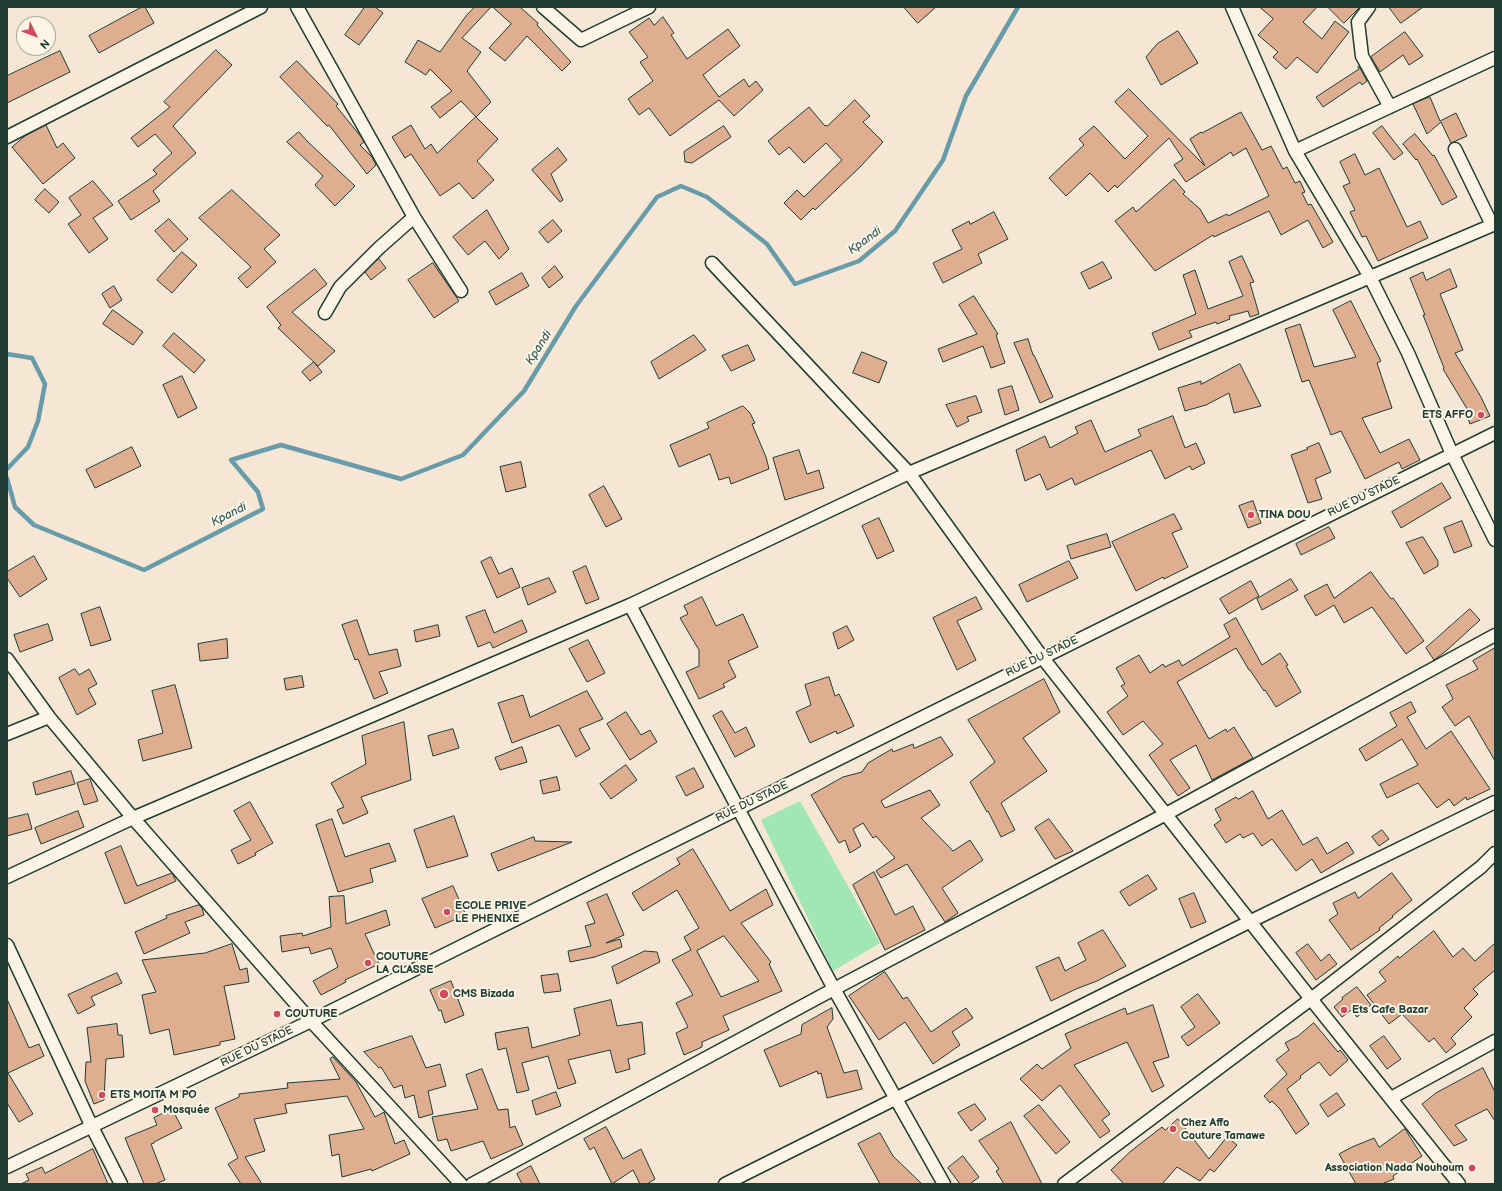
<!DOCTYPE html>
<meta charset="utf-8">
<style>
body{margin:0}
#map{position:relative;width:1502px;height:1191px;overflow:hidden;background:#f6e7d4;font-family:"Balsamiq Sans",sans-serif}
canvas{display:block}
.frame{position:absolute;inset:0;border:8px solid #1f3d34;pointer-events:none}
.north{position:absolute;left:16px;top:16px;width:40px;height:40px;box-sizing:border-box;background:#fcf5e5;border:1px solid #a4ab9e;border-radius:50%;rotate:133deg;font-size:11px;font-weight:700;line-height:16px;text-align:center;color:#1f3d34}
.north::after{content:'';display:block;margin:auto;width:14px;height:18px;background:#d1495b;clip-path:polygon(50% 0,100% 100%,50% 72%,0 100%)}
</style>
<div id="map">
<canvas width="1502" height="1191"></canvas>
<div class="frame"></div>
<div class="north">N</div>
</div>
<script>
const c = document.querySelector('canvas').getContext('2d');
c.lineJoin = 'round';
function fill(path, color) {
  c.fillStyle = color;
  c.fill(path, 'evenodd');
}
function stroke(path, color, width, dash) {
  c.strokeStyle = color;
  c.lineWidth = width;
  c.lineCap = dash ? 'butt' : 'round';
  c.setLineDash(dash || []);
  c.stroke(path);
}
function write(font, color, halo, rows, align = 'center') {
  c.font = font + ' "Balsamiq Sans",sans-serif';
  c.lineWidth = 4;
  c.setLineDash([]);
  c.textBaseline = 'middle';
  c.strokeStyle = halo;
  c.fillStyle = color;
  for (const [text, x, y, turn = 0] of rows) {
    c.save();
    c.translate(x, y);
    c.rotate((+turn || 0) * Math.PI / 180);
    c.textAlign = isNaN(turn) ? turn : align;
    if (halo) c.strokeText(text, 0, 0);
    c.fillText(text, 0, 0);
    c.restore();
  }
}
const green = new Path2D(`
 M800,801L880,943L833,971L761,820Z`);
const stream = new Path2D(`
 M7,354L32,358L45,384L38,421L28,447L7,469
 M7,478L15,507L34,525L144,570L263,509L258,492L231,460L281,445L401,479L463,455L524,391L576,306L657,197L681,186L707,197L767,244L795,284L859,261L895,231L943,160L966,96L1018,7`);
const building = new Path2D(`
 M142,7H145L154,23L99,53L89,36Z
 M365,7H375L383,13L359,45L345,35Z
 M475,7H491L462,38L481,52L467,71L491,102L476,117L461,101L440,118L431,107L452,91L430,69L426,75L405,62L418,40L440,52L466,16Z
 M493,7H520L538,23L537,25L571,62L562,71L527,36L505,61L489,48L511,24Z
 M904,7H936L918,23Z
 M1260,7H1317L1303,22L1322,39L1335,21L1349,32L1317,73L1297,57L1286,69L1273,57L1278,52L1258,35L1273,19Z
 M1328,7H1360L1344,23Z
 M1389,7H1423L1401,23Z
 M663,17L674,33L671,35L687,59L728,29L740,46L703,75L719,97L744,79L749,87L756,81L763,90L734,116L719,100L670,136L649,108L639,115L628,99L653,81L640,62L648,57L629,32L649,18L654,25Z
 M1178,31L1198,63L1161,85L1146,57L1157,44Z
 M1405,32L1423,56L1409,65L1403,55L1380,72L1371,57Z
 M216,50L232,65L173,126L196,153L153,191L160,201L131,220L118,201L157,174L153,170L172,153L155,134L138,147L131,138L170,107L164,102Z
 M60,51L70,72L7,103V76Z
 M297,61L338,104L336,106L362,138L364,142L360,145L372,157L376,165L367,174L329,125L327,126L280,77Z
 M1359,66L1367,81L1362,85L1360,82L1323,107L1316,97L1359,69L1358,67Z
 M1129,89L1205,166L1190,139L1201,132L1202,133L1241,112L1262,150L1271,146L1283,169L1287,167L1295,183L1300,181L1305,192L1302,193L1308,205L1311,204L1333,242L1323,248L1308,220L1281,235L1269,211L1214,237L1213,235L1155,271L1115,221L1133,207L1136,212L1174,179L1185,192L1183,194L1200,209L1208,223L1227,214L1228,216L1269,196L1246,148L1233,156L1231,152L1186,182L1174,165L1183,159L1169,138L1117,188L1115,185L1108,192L1090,173L1066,196L1049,178L1084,145L1079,139L1094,126L1125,159L1148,136L1115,102Z
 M1430,97L1440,121L1456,113L1467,136L1451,143L1441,122L1427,134L1413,104Z
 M855,100L870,116L863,122L883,142L860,167L815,210L813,208L801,220L784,203L797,190L804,197L842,160L826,143L804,163L789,147L779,155L768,141L809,107L825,126L826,125L827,126Z
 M476,117L498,139L477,161L494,180L473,199L459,183L440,196L418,164L411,154L405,158L392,137L411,125L425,149L431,144L437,153Z
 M46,125L57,148L63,143L75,158L43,184L12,147L25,136Z
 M724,126L731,137L692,163L685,162L684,152Z
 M1382,126L1403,153L1394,160L1373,133Z
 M299,132L308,142L355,186L335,206L315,185L323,176L287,142Z
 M1415,134L1433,156L1434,155L1457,197L1442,205L1417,159L1416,160L1403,144Z
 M558,148L567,160L551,174L563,200L560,202L532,170Z
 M1355,154L1365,175L1379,168L1407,227L1420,221L1428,238L1378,261L1366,236L1362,237L1350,212L1355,210L1343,186L1350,183L1340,162Z
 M93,181L113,205L93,218L108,239L89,253L68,224L81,215L69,198Z
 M45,189L59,202L49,213L35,200Z
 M232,190L280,235L264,249L276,262L247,288L238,278L251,267L199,218Z
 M487,210L509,249L499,259L485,241L468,255L453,237Z
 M994,212L1008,239L978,254L982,263L943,283L933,263L962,249L952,230L969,221L970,224Z
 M169,219L188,239L174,252L155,231Z
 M553,220L562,231L548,243L539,232Z
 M182,252L197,265L172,293L157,280Z
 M1242,256L1254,282L1250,283L1259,314L1250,317L1248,311L1229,316L1230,319L1217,324L1216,322L1189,331L1192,337L1159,350L1152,333L1196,314L1183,275L1195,270L1208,309L1243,296L1229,262Z
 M379,259L386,268L371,280L365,272Z
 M1103,262L1112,278L1089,289L1081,273Z
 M433,263L459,301L434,318L408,280Z
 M555,266L563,277L549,288L542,278Z
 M315,269L327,284L292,312L335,351L318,366L278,328L281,325L267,307Z
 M1450,269L1457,287L1440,294L1463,350L1455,353L1481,397L1490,416L1470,424L1466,413L1469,412L1443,369L1444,368L1423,315H1425L1410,278L1423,272L1426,280Z
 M522,273L529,286L496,305L489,292Z
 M114,286L122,300L110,308L102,294Z
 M974,296L998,334L996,335L1005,363L991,368L983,346L943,362L938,349L977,334L959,305Z
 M1351,301L1381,361L1377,363L1392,408L1362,418L1380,453L1409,439L1420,460L1402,469L1399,462L1365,479L1341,431L1331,435L1309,380L1302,382L1285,329L1300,324L1314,367L1356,357L1333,310Z
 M113,310L143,332L133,345L103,324Z
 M174,333L205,360L194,373L163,346Z
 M694,335L706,350L659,379L651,362Z
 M1028,339L1033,355H1034L1053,397L1040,403L1014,343Z
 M748,345L755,360L731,371L722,356Z
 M862,352L887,362L879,383L853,373Z
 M314,362L322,372L310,381L302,372Z
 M1240,364L1261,406L1234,413L1229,393L1206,405L1185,411L1178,388L1201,381V384Z
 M182,376L197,408L178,418L163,385Z
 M1012,386L1019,410L1005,415L998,390Z
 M976,396L982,412L967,417L969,421L957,427L946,405Z
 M743,406L750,413L755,423L752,424L766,457L769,469L731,484L729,477L719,480L710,454L679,467L670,445L709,428L707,423Z
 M1173,416L1185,448L1196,443L1205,463L1192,470L1190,466L1165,479L1151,450L1075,485L1072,478L1047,490L1040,474L1025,481L1016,450L1045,436L1050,448L1078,433L1075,427L1091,420L1105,452L1141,436L1138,430Z
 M1319,443L1331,472L1315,479L1322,499L1308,503L1291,455L1308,449L1307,448Z
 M132,447L141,466L95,488L86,470Z
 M799,450L807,474L819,470L824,488L785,500L773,458Z
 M521,462L526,487L506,492L500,467Z
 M1442,483L1451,498L1401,528L1392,512Z
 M604,486L622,519L606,527L589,495Z
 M1253,501L1261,523L1248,528L1239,506Z
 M1174,514L1182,529L1172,533L1188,567L1164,579L1163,577L1136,591L1112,542Z
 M879,518L894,551L877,559L862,526Z
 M1462,521L1472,546L1454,553L1444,528Z
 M1329,527L1335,538L1301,555L1296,544Z
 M1107,534L1111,547L1071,559L1067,546Z
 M1423,537L1438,561V566L1424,574L1406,543Z
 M34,556L47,579L20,597L7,578V572Z
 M491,557L499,574L512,568L520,587L497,598L481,562Z
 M1069,561L1078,578L1027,602L1019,585Z
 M586,566L599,599L586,604L573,572Z
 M1371,572L1391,599L1393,598L1424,641L1406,654L1372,607L1344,623L1334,605L1316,616L1304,596L1327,584L1334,598Z
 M549,578L556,592L528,605L522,588Z
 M1291,579L1298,590L1262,610L1257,599Z
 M1251,581L1259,596L1229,614L1220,599Z
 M702,597L716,626L743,614L758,647L728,661L736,677L723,684L725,687L699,699L686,672L699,666V650L680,618L688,614L684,606Z
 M976,597L982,609L957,621L976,660L957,670L933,618Z
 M100,607L111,640L91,646L81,614Z
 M1470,609L1480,620L1446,651L1434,660L1426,648Z
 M485,610L494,633L522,620L527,632L493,648L490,642L478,647L466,617Z
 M1236,618L1262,665L1280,653L1288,665L1286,666L1301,692L1276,707L1265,690L1264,691L1250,670H1249L1236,648L1177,682L1209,739L1226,729L1227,732L1234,727L1253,758L1212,780L1196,745L1170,760L1190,788L1178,796L1149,755L1163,744L1143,721L1123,735L1107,712L1128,696L1121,686L1125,684L1116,668L1139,655L1150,673L1163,664L1165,667L1179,660L1182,666L1230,637L1224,625Z
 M357,620L369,655L397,649L401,666L379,672L388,693L374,699L358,659L355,660L342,625Z
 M48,624L53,640L20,652L14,635Z
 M438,625L440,636L416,642L414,631Z
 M847,626L854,640L838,649L833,633Z
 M227,639L228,658L200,661L198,644Z
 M588,640L605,673L587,682L569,649Z
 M1495,648V761L1469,716L1455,726L1442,707L1453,699L1446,685L1478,669L1473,661Z
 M75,669L79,675L89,669L97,684L88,689L96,704L77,715L59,678Z
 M302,676L304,687L286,690L284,679Z
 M829,677L835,696L839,694L854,726L837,734L836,731L810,743L796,712L811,705L805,685Z
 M1044,679L1060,712L1023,738L1047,771L1001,803L1015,830L1001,837L988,811L987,812L970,782L995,762L968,720Z
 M175,685L192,748L143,761L138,740L163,733L152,691Z
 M587,691L603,719L579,729L590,749L576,757L559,725L512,743L498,703L523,695L530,717Z
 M1411,702L1416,712L1407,717L1426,749L1451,731L1490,789L1467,800L1466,797L1454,806L1449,799L1437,808L1418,783L1387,798L1380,784L1418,765L1402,739L1366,761L1359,749L1397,726L1390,713Z
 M722,711L735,733L746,727L755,746L735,757L713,716Z
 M626,712L641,735L650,730L657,742L630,760L607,724Z
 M404,722L411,780L361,797L368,813L343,824L337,810L344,807L331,783L366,764L362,736Z
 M453,729L459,748L433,756L428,736Z
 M941,737L953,755L881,801L885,808L930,790L940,805L921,818L953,851L970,840L983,860L942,888L958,913L945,922L907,864L881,878L876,871L895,858L876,836L873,838L863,823L853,829L861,846L850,853L845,840L839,843L811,795L843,777L862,772L868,763L892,749L893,752L913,744L914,748Z
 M522,747L527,762L500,770L495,758Z
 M626,765L637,780L611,799L600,784Z
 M694,768L704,787L686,796L676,777Z
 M71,771L75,784L36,795L33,783Z
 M557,777L560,790L543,794L540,781Z
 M90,779L98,801L84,805L77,783Z
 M1253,791L1268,819L1282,810L1303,845L1317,837L1327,854L1347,842L1354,853L1321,873L1312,859L1296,871L1272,839L1262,846L1253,833L1243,838L1240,834L1226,843L1214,825L1221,820L1215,809L1236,797L1238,799Z
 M250,802L273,843L255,853L256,855L238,864L231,850L251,840L234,811Z
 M78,811L84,827L41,844L35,828Z
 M28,814L32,829L7,836V819Z
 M454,816L468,856L427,868L414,830Z
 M332,819L345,857L389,843L396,861L370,869L373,882L338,892L316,825Z
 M1049,819L1073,851L1055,859L1035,828Z
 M1382,830L1389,839L1379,846L1372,837Z
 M534,837L535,841L572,842L498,871L491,854Z
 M121,846L137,886L172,873L176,881L125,904L105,853Z
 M693,849L730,911L766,889L773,905L741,923L771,962L769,964L782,991L723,1016L729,1030L702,1042V1047L684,1055L676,1033L688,1027L676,1003L693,995L672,960L691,950L684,937L699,928L677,890L643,911L632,893L680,864L677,859ZM724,936L759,981L721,997L697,951Z
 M874,872L895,915L913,906L925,930L885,950L853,885Z
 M1392,873L1412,900L1392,916L1393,917L1379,928L1380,930L1351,950L1329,920L1338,914L1333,903L1355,892L1358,898Z
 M1148,875L1157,889L1129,906L1120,892Z
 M453,886L466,915L435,928L422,899Z
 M1194,893L1206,922L1191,928L1179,899Z
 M607,894L624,935L606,943L620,939L622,947L595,957L570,962L568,951L591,946L585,926L595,923L587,903Z
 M344,896L346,924L386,910L390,925L365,934L379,964L345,980L346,982L321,995L313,981L338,967L331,948L311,954L309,947L282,952L280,936L302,933L303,936L331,927L329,897Z
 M199,905L202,908L204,915L185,922L190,933L144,954L135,932L167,918L166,916Z
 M1103,930L1126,966L1097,981L1076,989L1051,1001L1036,967L1059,957L1065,971L1086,960L1078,943Z
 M1434,931L1453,957L1463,948L1475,961L1495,943V970L1473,989L1478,994L1464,1008L1472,1017L1451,1038L1456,1044L1446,1053L1434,1038L1429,1042L1402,1014L1389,1024L1367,995L1386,981L1379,972L1398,956L1399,958Z
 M232,944L240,970L247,968L249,982L224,986L235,1039L220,1042V1045L174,1055L169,1029L150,1034L142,995L156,992L142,960L205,953Z
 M1308,944L1321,961L1329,954L1337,964L1316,980L1296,953Z
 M645,951L657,952L660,962L617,984L612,967Z
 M885,972L903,999L907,997L931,1032L966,1008L973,1018L952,1032L960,1045L933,1064L905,1022L879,1040L849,996Z
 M117,973L122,983L91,997L95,1005L78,1014L68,995Z
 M558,974L561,991L544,993L541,976Z
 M451,981L464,1015L445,1023L441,1010L439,1011L430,990Z
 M1357,987L1371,1005L1357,1017L1351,1010L1342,1017L1334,1007L1343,999L1342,998Z
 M1198,994L1220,1023L1188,1046L1181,1037L1195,1027L1181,1007Z
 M7,999L29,1048L39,1044L44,1056L8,1073L33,1114L19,1122L7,1103Z
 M611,1000L617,1026L642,1022L645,1054L628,1059L630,1069L616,1073L610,1050L568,1060L576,1083L558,1089L548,1056L522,1063L529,1090L517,1093L506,1048L498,1050L495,1033L528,1027L532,1048L580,1035L574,1009Z
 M1153,1005L1169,1057L1153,1062L1164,1086L1152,1092L1127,1042L1074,1065L1110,1114L1102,1120L1110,1131L1100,1138L1060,1085L1042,1101L1020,1079L1037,1064L1042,1069L1071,1048L1065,1034L1125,1008L1127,1014Z
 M832,1008L833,1019L827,1027L844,1073L857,1070L862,1089L827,1098L821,1073L818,1074L817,1071L780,1087L764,1050L801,1034L802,1025Z
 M1314,1023L1338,1052L1340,1050L1348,1060L1330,1076L1319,1062L1300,1076L1301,1078L1287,1089L1309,1124L1296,1134L1280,1109L1272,1101L1270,1103L1264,1096L1287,1074L1276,1060L1289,1050L1285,1043L1298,1036Z
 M117,1024L118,1035H122L124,1057L106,1059L104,1100L94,1104L85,1081L86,1062H91L87,1028Z
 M412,1036L426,1068L440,1064L446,1086L428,1091L433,1114L419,1118L414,1095L405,1098L402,1085L394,1088L381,1067L379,1068L364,1052Z
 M1384,1036L1401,1059L1387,1069L1370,1046Z
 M333,1057L356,1082L375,1117L384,1112L395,1144L404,1140L410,1154L372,1171L371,1169L342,1177L339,1154L332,1156L329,1135L364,1129L347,1096L285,1104L287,1113L254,1119L265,1151L245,1157L262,1184H241L228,1164L238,1158L215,1108L239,1097V1094L288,1088L287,1083L340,1079L330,1059Z
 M1483,1068L1495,1092V1121L1487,1109L1455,1125L1467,1140L1454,1146L1422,1104L1436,1093Z
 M482,1069L498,1110L508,1109L510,1128L515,1126L523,1145L491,1159L483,1141L451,1151L447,1139L438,1141L432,1117L478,1109L466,1075Z
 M556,1092L561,1106L536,1115L532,1101Z
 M1337,1093L1345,1105L1328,1117L1320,1105Z
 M975,1104L986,1119L971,1131L958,1113Z
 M1039,1105L1070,1142L1056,1154L1024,1116Z
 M172,1109L182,1128L154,1142V1143L151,1144L165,1180L155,1184H144L125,1138L157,1125L154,1118Z
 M1178,1119L1209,1159L1227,1137L1237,1145L1214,1172L1210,1169L1200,1181L1177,1167L1162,1184H1124L1111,1170L1131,1151L1162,1127L1165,1130Z
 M1011,1122L1042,1184H1004L996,1171L999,1169L979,1141Z
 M606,1127L623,1159L641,1149L655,1179L647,1184H640L633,1170L612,1184L594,1147L590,1150L584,1139Z
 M1405,1129L1422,1156L1393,1176L1394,1179L1382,1184H1356L1339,1154L1352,1147L1374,1138L1379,1147Z
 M880,1133L893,1156L922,1184H880L858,1144Z
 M93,1149L108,1184H21L29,1180L26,1174L42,1167L45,1173Z
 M963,1156L979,1177L970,1184H960L948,1168Z
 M531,1166L540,1184H522L517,1174Z`);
const street = new Path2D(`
 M297,7L414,217L461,291
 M543,7L581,40L649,7
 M1232,7L1295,151L1370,277L1408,353L1452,454L1495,540
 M1369,7L1358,22L1362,56L1390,107
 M7,137L261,7
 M1455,149L1492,225
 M1295,151L1495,58
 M712,263L909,473L1042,657L1311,999L1459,1184
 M325,313L340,287L379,248L414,217
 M630,605L909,473L1495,224
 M7,659L49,717L133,818L311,1021L461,1184
 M7,734L49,717
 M7,877L133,818L630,605L834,989L944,1184
 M7,945L92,1127L121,1184
 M1391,1098L1495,1041
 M7,1167L311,1021L1495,433
 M472,1184L834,989L1166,814L1495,635
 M725,1184L1251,921L1495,802
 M1064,1184L1311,999L1481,867L1495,853`);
const markers = [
 [1481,415,4,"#d1495b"],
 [1251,515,4,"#d1495b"],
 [447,912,4,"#d1495b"],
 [368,963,4,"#d1495b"],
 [444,994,5,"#d1495b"],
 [1344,1010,4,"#d1495b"],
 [277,1014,4,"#d1495b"],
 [102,1095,4,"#d1495b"],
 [155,1110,4,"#d1495b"],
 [1173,1129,4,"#d1495b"],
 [1472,1168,4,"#d1495b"]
];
const poiNames = [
 ["ETS AFFO",1473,415,"right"],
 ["TINA DOU",1259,515],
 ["ECOLE PRIVE",455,906],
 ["LE PHENIXE",455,919],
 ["COUTURE",376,957],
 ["LA CLASSE",376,970],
 ["CMS Bizada",453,994],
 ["Ets Cafe Bazar",1352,1010],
 ["COUTURE",285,1014],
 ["ETS MOITA M PO",110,1095],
 ["Mosquée",163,1110],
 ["Chez Affo",1181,1123],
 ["Couture Tamawe",1181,1136],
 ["Association Nada Nouhoum",1464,1168,"right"]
];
const streetNames = [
 ["RUE DU STADE",1364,497,-26],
 ["RUE DU STADE",1042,657,-26],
 ["RUE DU STADE",752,802,-26],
 ["RUE DU STADE",257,1047,-26]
];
const waterNames = [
 ["Kpandi",865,241,-36],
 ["Kpandi",539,348,-58],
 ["Kpandi",229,515,-27]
];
fill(green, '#a0e7b4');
stroke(stream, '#689cab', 4.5);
fill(building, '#dfae91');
stroke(building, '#1f3d34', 1);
stroke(street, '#1f3d34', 15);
stroke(street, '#fcf5e5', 12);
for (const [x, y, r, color] of markers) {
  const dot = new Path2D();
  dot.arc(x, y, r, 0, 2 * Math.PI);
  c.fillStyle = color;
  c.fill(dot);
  stroke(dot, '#fcf5e5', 1.5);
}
write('bold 11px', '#1f3d34', '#fcf5e5', poiNames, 'left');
write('11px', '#1f3d34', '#fcf5e5', streetNames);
write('italic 12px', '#375d5c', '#fcf5e5', waterNames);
</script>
